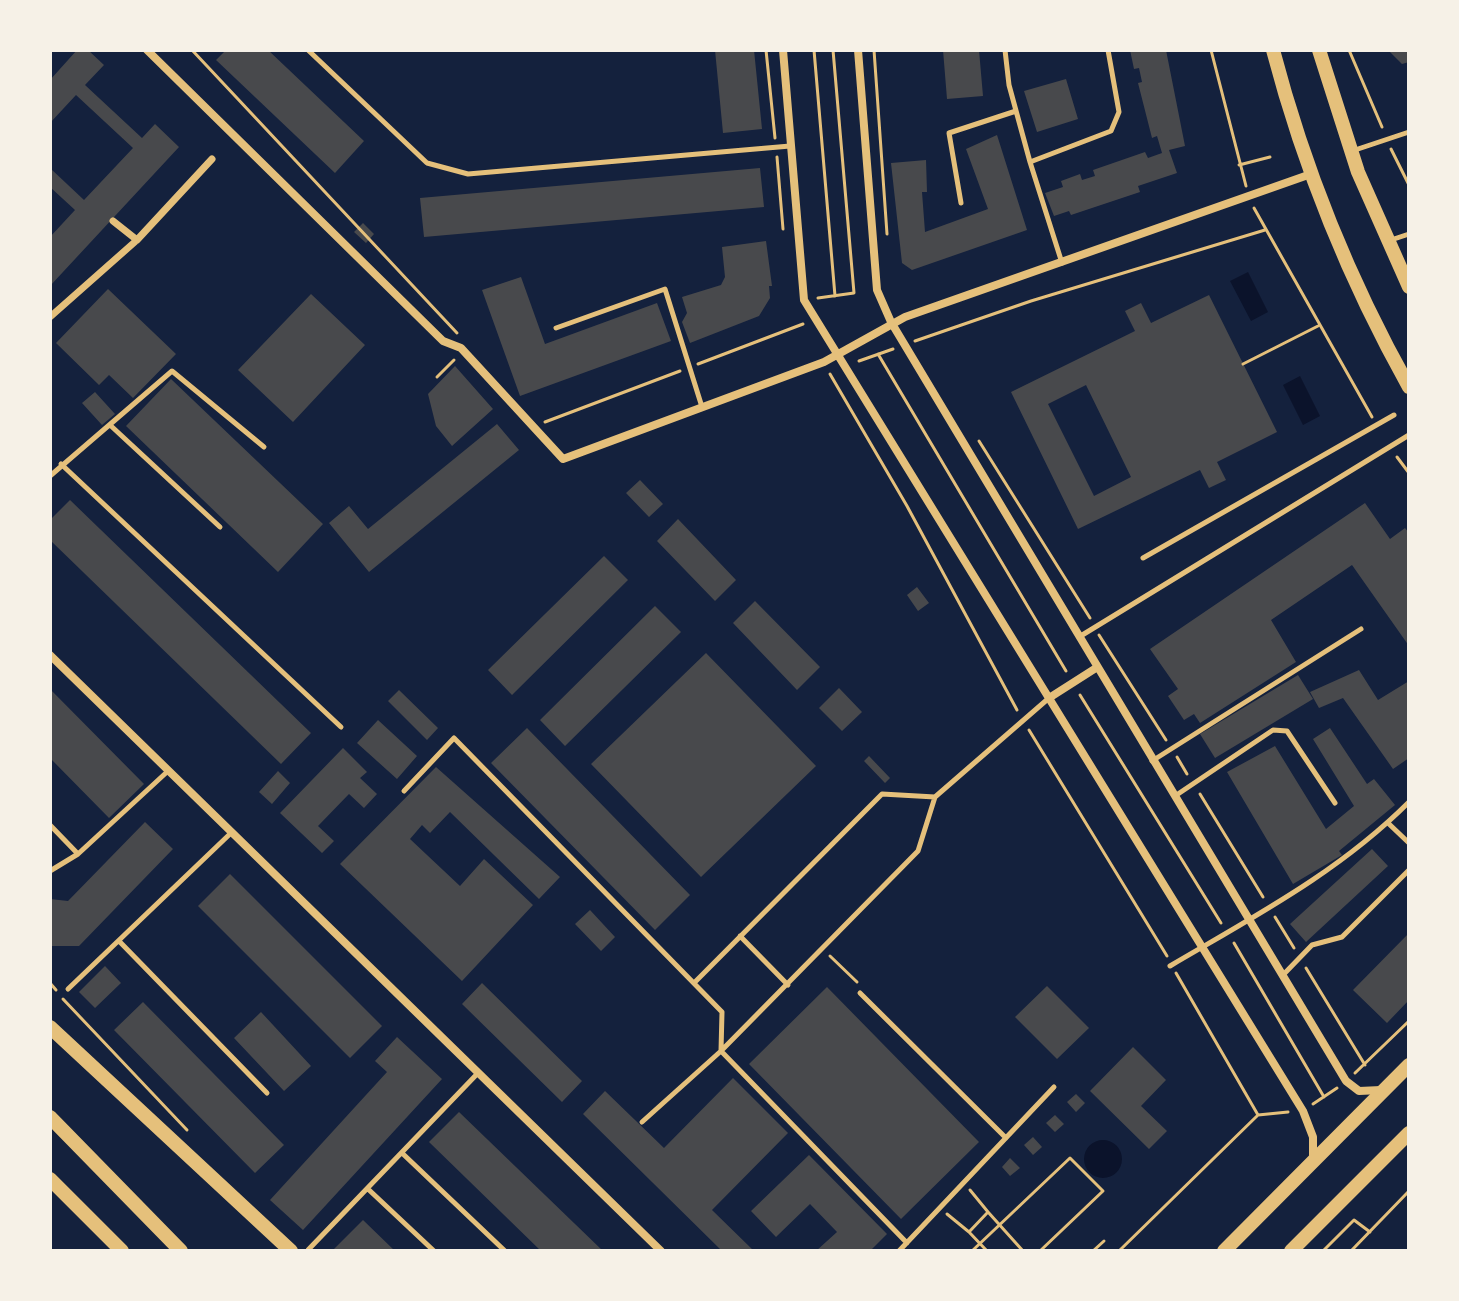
<!DOCTYPE html>
<style>
body{margin:0}
#map{position:relative;width:1459px;height:1301px;overflow:hidden;background:#14213d;font-family:Raleway,sans-serif}
canvas{display:block}
.frame{position:absolute;inset:0;border:52px solid #f6f1e7;pointer-events:none}
</style>
<div id="map">
<canvas width="1459" height="1301"></canvas>
<div class="frame"></div>
</div>
<script>
const c = document.querySelector('canvas').getContext('2d');
c.lineJoin = 'round';
function fill(path, color) {
  c.fillStyle = color;
  c.fill(path, 'evenodd');
}
function stroke(path, color, width, dash) {
  c.strokeStyle = color;
  c.lineWidth = width;
  c.lineCap = dash ? 'butt' : 'round';
  c.setLineDash(dash || []);
  c.stroke(path);
}
const water = new Path2D(`
 M1248,272L1268,312L1251,321L1230,281Z
 M1300,376L1320,416L1303,425L1283,385Z
 M1084 1159a19 19 0 1 1 38 0a19 19 0 1 1-38 0Z`);
const building = new Path2D(`
 M77,50H88L104,65L85,85L142,138L155,124L179,147L50,286V237L75,210L50,187V168L84,200L133,148L76,95L50,123V80Z
 M226,50H268L364,141L335,173L216,60Z
 M715,50H754L762,129L723,133Z
 M943,50H979L983,96L947,99Z
 M1130,50H1166L1185,146L1169,150L1177,173L1138,186L1140,192L1071,215L1069,211L1054,216L1045,193L1063,187L1061,181L1080,174L1082,180L1095,176L1093,170L1145,152L1148,158L1162,153L1157,136L1152,138L1138,83L1142,82L1139,68L1134,69Z
 M1388,50H1409V62L1402,64Z
 M1066,79L1078,119L1037,132L1024,91Z
 M997,135L1027,230L912,270L902,263L891,163L926,160L927,192H922L925,232L988,209L966,149Z
 M760,168L764,207L424,237L420,198Z
 M363,223L374,234L366,243L354,232Z
 M766,241L772,286H769L770,298L759,316L690,343L682,322L687,313L682,297L721,285L725,277L722,247Z
 M521,277L545,344L657,303L671,341L520,396L482,290Z
 M108,289L176,354L133,398L109,375L99,385L56,343Z
 M311,294L365,345L293,422L238,370Z
 M1209,295L1277,432L1217,462L1226,480L1209,488L1200,470L1078,529L1011,392L1135,331L1125,311L1141,303L1151,323ZM1086,385L1131,477L1094,496L1048,404Z
 M455,366L493,409L452,446L436,426L428,394Z
 M171,379L323,524L278,572L126,426Z
 M95,392L115,414L102,425L82,403Z
 M497,424L519,450L369,572L329,523L349,506L368,529Z
 M640,480L663,504L649,517L626,493Z
 M70,500L311,733L281,764L50,540V520Z
 M1365,503L1390,539L1405,528L1409,533V646L1352,565L1271,620L1296,662L1200,723L1194,714L1184,720L1168,696L1178,689L1150,649Z
 M678,519L736,580L715,601L657,541Z
 M604,556L628,580L512,695L488,670Z
 M917,587L929,603L918,611L907,595Z
 M755,601L820,667L797,690L733,623Z
 M655,606L681,632L565,746L540,720Z
 M706,653L816,766L701,877L591,764Z
 M1359,670L1378,700L1409,681V758L1393,769L1343,698L1319,708L1310,692Z
 M1298,675L1313,699L1215,758L1200,734Z
 M839,688L862,712L842,731L819,708Z
 M50,689L144,784L109,818L50,758Z
 M399,690L438,728L427,740L388,701Z
 M378,720L417,756L397,779L357,743Z
 M527,728L690,895L655,930L491,763Z
 M1330,728L1367,784L1374,779L1395,805L1339,851L1342,855L1293,884L1227,772L1275,746L1326,829L1354,806L1313,739Z
 M343,748L367,772L360,778L377,794L364,808L349,794L318,826L334,841L322,853L280,813Z
 M869,756L890,778L885,783L864,761Z
 M436,767L560,877L539,899L450,812L430,833L422,825L410,839L460,886L484,859L533,905L462,981L340,864Z
 M278,771L290,783L272,804L259,792Z
 M145,822L173,849L79,946H50V899L68,901Z
 M1372,849L1388,866L1306,942L1290,924Z
 M230,874L382,1026L350,1058L198,906Z
 M590,910L615,937L601,951L575,924Z
 M1409,933V1000L1387,1023L1353,990Z
 M105,966L121,983L95,1008L79,992Z
 M482,983L582,1081L562,1102L462,1004Z
 M1047,986L1089,1028L1057,1059L1015,1017Z
 M827,987L979,1142L901,1219L749,1064Z
 M143,1002L284,1145L255,1173L114,1030Z
 M261,1012L311,1066L284,1091L234,1038Z
 M397,1037L442,1079L303,1230L270,1200L387,1072L375,1061Z
 M1133,1047L1166,1080L1141,1106L1167,1131L1149,1149L1090,1091Z
 M733,1078L788,1133L712,1210L754,1251H722L583,1114L605,1091L664,1148Z
 M1076,1094L1085,1103L1076,1112L1067,1102Z
 M459,1112L603,1251H541L429,1142Z
 M1055,1115L1064,1124L1055,1132L1046,1123Z
 M1033,1137L1042,1147L1033,1155L1024,1145Z
 M809,1155L887,1234L870,1251H816L837,1232L810,1204L776,1237L751,1211Z
 M1010,1158L1020,1168L1010,1176L1002,1167Z
 M363,1220L395,1251H337L334,1249Z`);
const path = new Path2D(`
 M192,50L457,333
 M766,50L775,138
 M814,50L835,296
 M874,50L887,234
 M1211,50L1246,186
 M1349,50L1382,127
 M1391,149L1409,185
 M777,157L783,229
 M1239,165L1270,157
 M1254,208L1372,417
 M818,298L854,293L833,50
 M915,341L1031,301L1265,230
 M878,354L1066,671
 M859,361L893,349
 M698,364L803,324
 M1243,364L1318,326
 M830,374L907,506L1017,710
 M437,377L454,360
 M545,422L680,371
 M979,441L1090,618
 M1397,457L1409,473
 M1099,635L1166,740
 M1080,695L1221,923
 M1029,730L1167,956
 M1177,757L1187,774
 M1200,794L1263,897
 M1275,917L1294,948
 M1234,943L1324,1097
 M830,956L857,982
 M1306,968L1365,1065
 M1176,973L1258,1115
 M50,983L56,990
 M63,999L187,1130
 M1355,1073L1409,1021
 M1313,1104L1337,1088
 M970,1190L988,1212
 M947,1214L969,1232
 M972,1251L1070,1158L1103,1191L1040,1251
 M987,1251L969,1232L988,1212L1023,1251
 M1093,1251L1104,1241
 M1119,1251L1258,1115L1288,1112
 M1323,1251L1354,1220L1370,1232
 M1351,1251L1409,1191`);
const service = new Path2D(`
 M308,50L427,163L468,174L790,146
 M1005,50L1009,85L1030,162L1111,131L1119,112L1108,50
 M1352,151L1409,132
 M1030,162L1062,263
 M961,203L949,133L1016,111
 M1391,240L1409,234
 M556,328L665,289L702,407
 M110,425L220,527
 M61,464L341,727
 M50,476L172,371L264,447
 M1143,558L1394,415
 M1079,637L1409,435
 M1152,761L1361,629
 M404,791L454,738L722,1012L721,1051L907,1243
 M1175,796L1273,730L1287,731L1335,803
 M1388,823L1409,843
 M50,825L78,854
 M50,871L78,854L168,771
 M740,936L788,985
 M119,941L267,1093
 M1170,966C1255,916 1339,872 1409,802
 M1283,975L1312,945L1342,937L1409,870
 M694,983L882,794L935,797
 M68,989L232,832
 M860,993L1006,1138
 M642,1122L721,1051L918,851L935,797L1049,698
 M402,1153L505,1251
 M368,1189L434,1251
 M308,1250L478,1073
 M899,1251L1054,1087`);
const pedestrian = new Path2D(`
 M113,221L137,240L212,159
 M50,317L137,240`);
const minor = new Path2D(`
 M147,50L443,341L461,348L563,459L824,362L905,317L1311,174
 M783,50L804,300L1303,1111L1313,1137V1161
 M858,50L877,290L891,322L1346,1081L1359,1091L1381,1090
 M50,655L661,1251
 M1049,698L1096,668`);
const primary = new Path2D(`
 M1273,50C1304,168 1349,280 1409,387
 M1319,50L1358,172L1409,287
 M50,1027L291,1251
 M50,1117L181,1251
 M50,1179L122,1251
 M1224,1251L1409,1065
 M1291,1251L1409,1133`);
fill(water, '#0b132b');
fill(building, '#48494c');
stroke(path, '#e5c07b', 3);
stroke(service, '#e5c07b', 5);
stroke(pedestrian, '#e5c07b', 7);
stroke(minor, '#e5c07b', 8);
stroke(primary, '#e5c07b', 14);
</script>
